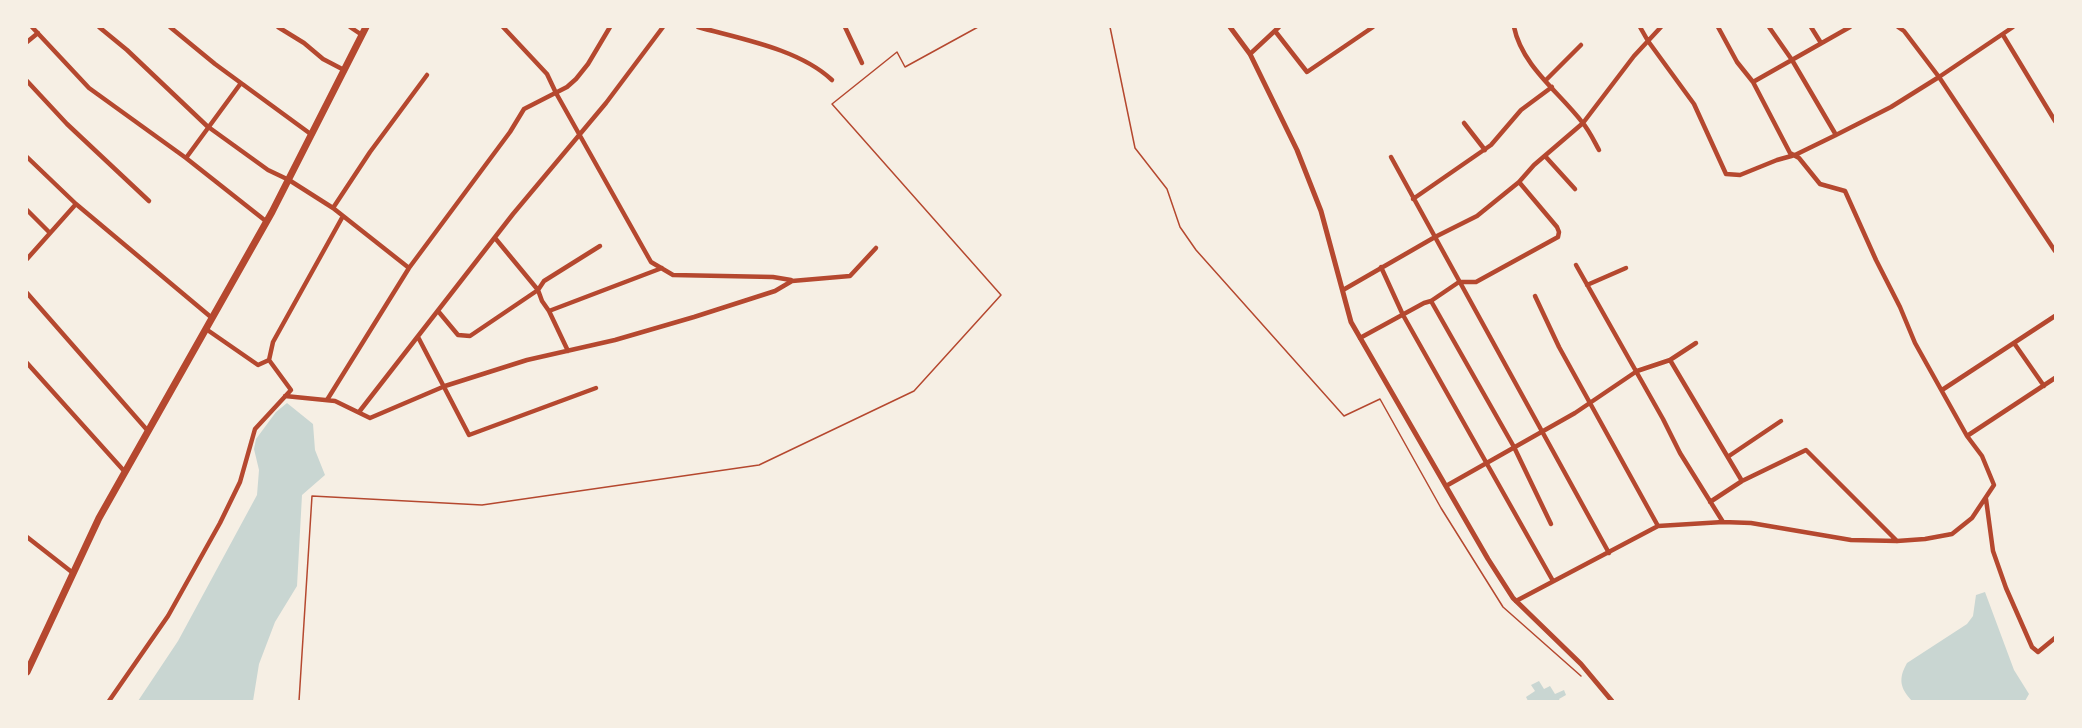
<!DOCTYPE html>
<style>
body{margin:0}
#map{position:relative;width:2082px;height:728px;overflow:hidden;background:#f6efe4;font-family:"PT Serif",serif}
canvas{display:block}
.frame{position:absolute;inset:0;border:28px solid #f6efe4;pointer-events:none}
</style>
<div id="map">
<canvas width="2082" height="728"></canvas>
<div class="frame"></div>
</div>
<script>
const c = document.querySelector('canvas').getContext('2d');
c.lineJoin = 'round';
function fill(path, color) {
  c.fillStyle = color;
  c.fill(path, 'evenodd');
}
function stroke(path, color, width, dash) {
  c.strokeStyle = color;
  c.lineWidth = width;
  c.lineCap = dash ? 'butt' : 'round';
  c.setLineDash(dash || []);
  c.stroke(path);
}
const water = new Path2D(`
 M287,403L313,424L315,450L325,475L302,495L297,586L275,622L259,664L253,701H138L178,641L257,495L259,470L254,449L256,439L276,412Z
 M1985,592L2014,670L2029,694L2025,701H1912C1900,688 1898,679 1907,663L1967,624L1973,616L1976,595Z
 M1539,681L1544,689L1550,686L1555,694L1564,690L1566,695L1559,699L1560,701H1528L1526,697L1535,691L1531,685Z`);
const path = new Path2D(`
 M1110,27L1135,148L1167,189L1180,227L1196,250L1344,416L1380,399L1441,508L1503,607L1581,676
 M299,701L312,496L482,505L759,465L914,391L1001,295L832,104L897,52L905,67L978,27`);
const minor = new Path2D(`
 M32,27L89,88L186,158L267,222
 M99,27L127,50L207,126L268,170L289,180L333,208L409,268L510,132L524,109L567,87L576,79L588,64L610,27
 M170,27L215,64L312,135
 M278,27L304,43L323,59L344,70
 M350,27L362,35
 M503,27L547,74L556,93L651,262L673,275L773,277L791,280
 M698,27C741,39 799,49 832,80
 M845,27L862,63
 M1514,27C1522,66 1559,92 1582,122C1589,130 1594,141 1599,150
 M1640,27L1648,41L1694,104L1726,174L1740,175L1777,160L1795,155L1836,135L1891,107L1939,77L2013,27
 M1769,27L1792,60L1836,135
 M1811,27L1821,43
 M1898,27L1904,31L1939,77L2055,251
 M1275,31L1307,72L1373,27
 M2003,35L2055,121
 M27,42L38,33
 M1250,54L1279,27
 M1546,80L1581,45
 M27,81L67,124L149,201
 M1753,82L1850,27
 M1464,123L1485,150
 M1545,156L1575,189
 M27,157L76,204L212,318
 M1391,157L1609,553
 M186,158L241,83
 M1413,199L1491,145L1521,110L1552,87
 M333,208L370,152L427,75
 M27,210L50,233
 M600,246L544,281L538,290L542,301L549,311L662,268
 M27,259L76,204
 M1576,265L1663,419L1680,453L1723,522
 M1381,267L1403,315L1553,581
 M1587,285L1626,268
 M1343,290L1435,237L1477,216L1519,182L1534,165L1583,123L1634,56L1661,27
 M27,293L148,431
 M1535,296L1559,347L1658,526
 M1431,301L1514,447L1551,524
 M438,311L458,335L470,336L538,290L495,238
 M549,311L568,351
 M206,329L258,365L269,360
 M418,337L469,435L596,388
 M1360,338L1424,303L1431,301L1459,282H1476L1558,237L1559,232L1557,227L1519,182
 M2014,343L2044,386
 M1670,360L1742,481
 M27,363L125,472
 M1942,390L2055,316
 M285,396L335,401L370,418L445,386L527,360L615,340L694,317L775,291L792,281L850,276L876,248
 M327,400L409,268
 M359,412L513,214L606,103L663,27
 M1967,436L2055,378
 M1729,456L1781,421
 M1446,486L1575,413L1637,371L1670,360L1696,343
 M1986,499L1993,551L2006,588L2032,647L2038,652L2055,638
 M1710,502L1742,481L1806,450L1897,541
 M27,537L73,573
 M1516,601L1658,526L1723,522L1751,523L1851,540L1897,541L1925,539L1952,534L1972,518L1994,485L1982,456L1967,436L1915,343L1900,307L1876,260L1845,191L1820,184L1799,158L1790,153L1753,82L1737,62L1718,27
 M109,701L168,616L220,523L240,482L255,429L291,390L269,360L273,342L343,216`);
const tertiary = new Path2D(`
 M1230,27L1250,54L1297,150L1321,211L1351,322L1488,559L1513,598L1581,664L1612,701`);
const primary = new Path2D(`
 M27,672L99,518L272,212L366,27`);
fill(water, '#c9d6d2');
stroke(path, '#b5482f', 1.5);
stroke(minor, '#b5482f', 4.5);
stroke(tertiary, '#b5482f', 5);
stroke(primary, '#b5482f', 7);
</script>
